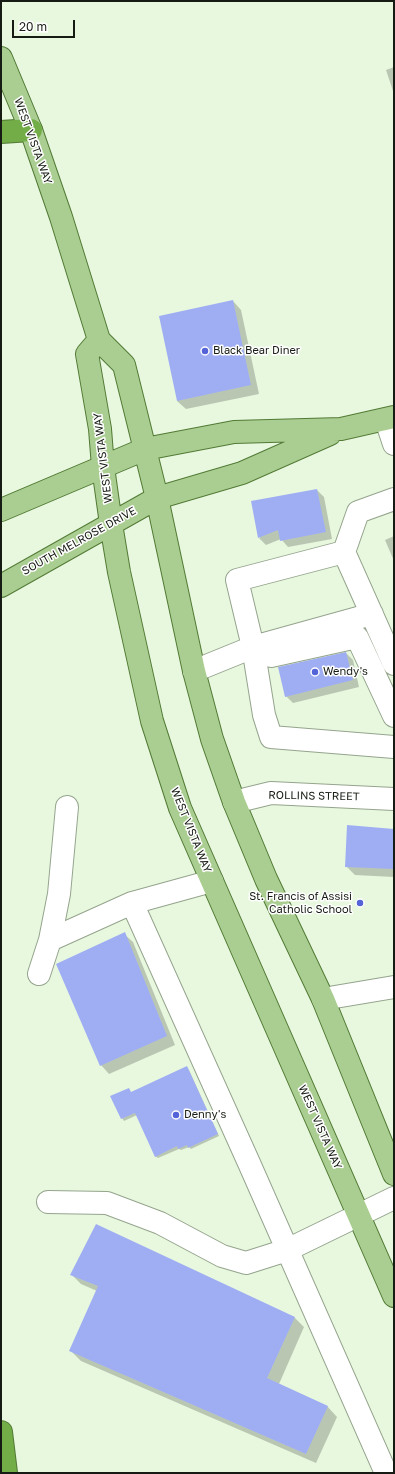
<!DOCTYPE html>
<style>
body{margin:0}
#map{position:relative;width:395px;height:1474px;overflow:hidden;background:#e8f8df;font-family:"Golos Text",sans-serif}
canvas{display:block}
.frame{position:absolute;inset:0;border:2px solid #161c13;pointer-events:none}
.scale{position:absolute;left:12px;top:20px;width:63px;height:18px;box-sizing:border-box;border:2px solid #161c13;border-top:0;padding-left:5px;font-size:12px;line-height:14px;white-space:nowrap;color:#161c13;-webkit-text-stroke:3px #fff;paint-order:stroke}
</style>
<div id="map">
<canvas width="395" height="1474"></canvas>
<div class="frame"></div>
<div class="scale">20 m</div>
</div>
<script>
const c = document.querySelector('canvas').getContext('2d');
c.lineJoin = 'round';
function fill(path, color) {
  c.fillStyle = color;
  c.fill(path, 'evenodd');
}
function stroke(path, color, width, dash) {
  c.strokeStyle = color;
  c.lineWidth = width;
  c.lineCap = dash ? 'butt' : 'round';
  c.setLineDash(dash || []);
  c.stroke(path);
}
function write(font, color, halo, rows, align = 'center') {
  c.font = font + ' "Golos Text",sans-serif';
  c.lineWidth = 3;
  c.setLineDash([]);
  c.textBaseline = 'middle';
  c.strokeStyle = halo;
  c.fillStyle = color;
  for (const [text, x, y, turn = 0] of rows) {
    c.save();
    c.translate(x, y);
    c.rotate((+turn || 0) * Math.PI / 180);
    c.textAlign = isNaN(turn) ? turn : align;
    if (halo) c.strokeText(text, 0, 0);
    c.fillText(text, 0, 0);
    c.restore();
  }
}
const shadow = new Path2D(`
 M394,67V94L386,70Z
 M233,301L241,310L259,394L186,409L177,401Z
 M317,490L324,497L332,539L288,547L281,539L266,545L259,538Z
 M394,536V561L385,540Z
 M346,653L353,660L359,687L293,703L286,696Z
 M394,830V877L355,875L346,866Z
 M124,934L133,942L175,1045L109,1074L101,1065Z
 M187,1067L189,1070L219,1136L191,1149L189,1147L181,1150L179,1149L158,1158L155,1156L137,1115L124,1121L122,1118L128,1089L131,1093Z
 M71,1274L294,1317L304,1327L279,1384L327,1406L337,1417L316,1463L81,1361L71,1351L97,1291L81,1284Z`);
const building = new Path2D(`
 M233,300L251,385L177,401L159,316Z
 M317,489L326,532L280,541L278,530L258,538L251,501Z
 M346,652L353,680L285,697L278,667Z
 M347,825L394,829V869L345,867Z
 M125,932L167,1036L100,1066L56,964Z
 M187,1066L218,1134L188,1148L187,1145L178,1149L177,1146L155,1157L135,1113L121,1119L110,1096L129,1088L131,1092Z
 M96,1224L295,1317L267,1378L328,1406L306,1454L69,1351L98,1286L70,1275Z`);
const minor = new Path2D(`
 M386,420L394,444
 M344,552L358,512L394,499
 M372,614L253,647L264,715L271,737L394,747
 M271,656L357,637L394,716
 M194,671L253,647L237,580L344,552L394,664
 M234,802L271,793L394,799
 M132,903L249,1163L386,1473
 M50,940L132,903L212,881
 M39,974L50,940L59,894L67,807
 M323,999L394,987
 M48,1202L107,1203L160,1223L222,1256L246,1263L287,1250L394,1198`);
const major = new Path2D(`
 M1,58L31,130L61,217L99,340L124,365L157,498L194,671L212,739L234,802L266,879L323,999L394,1174
 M99,340L87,354L100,429L103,467L111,524L119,572L152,721L180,808L394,1296
 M1,510L145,449L234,432L341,429L394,417
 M1,586L157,498L242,473L330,434`);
const highway = new Path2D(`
 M1,132L31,130
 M1,1432L6,1473`);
const markers = [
 [205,351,4,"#5563d9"],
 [315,672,4,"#5563d9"],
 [360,903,4,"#5563d9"],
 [176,1115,4,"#5563d9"]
];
const streetNames = [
 ["WEST VISTA WAY",33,141,70],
 ["WEST VISTA WAY",103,458,-97],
 ["SOUTH MELROSE DRIVE",79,541,-29],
 ["ROLLINS STREET",314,796,1],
 ["WEST VISTA WAY",191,830,68],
 ["WEST VISTA WAY",320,1127,66]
];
const poiNames = [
 ["Black Bear Diner",213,351],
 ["Wendy's",323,672],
 ["St. Francis of Assisi",352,897,"right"],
 ["Catholic School",352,910,"right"],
 ["Denny's",184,1115]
];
fill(shadow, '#0003');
fill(building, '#9faef3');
stroke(minor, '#95a48d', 24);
stroke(major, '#527a35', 24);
stroke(highway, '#527a35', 24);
stroke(minor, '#fff', 22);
stroke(major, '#aace91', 22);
stroke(highway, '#72ad47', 22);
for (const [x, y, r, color] of markers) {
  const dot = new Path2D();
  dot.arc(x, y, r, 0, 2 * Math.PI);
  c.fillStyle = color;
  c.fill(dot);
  stroke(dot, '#fff', 1.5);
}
write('11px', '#161c13', '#fff', streetNames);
write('11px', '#161c13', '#fff', poiNames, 'left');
</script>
